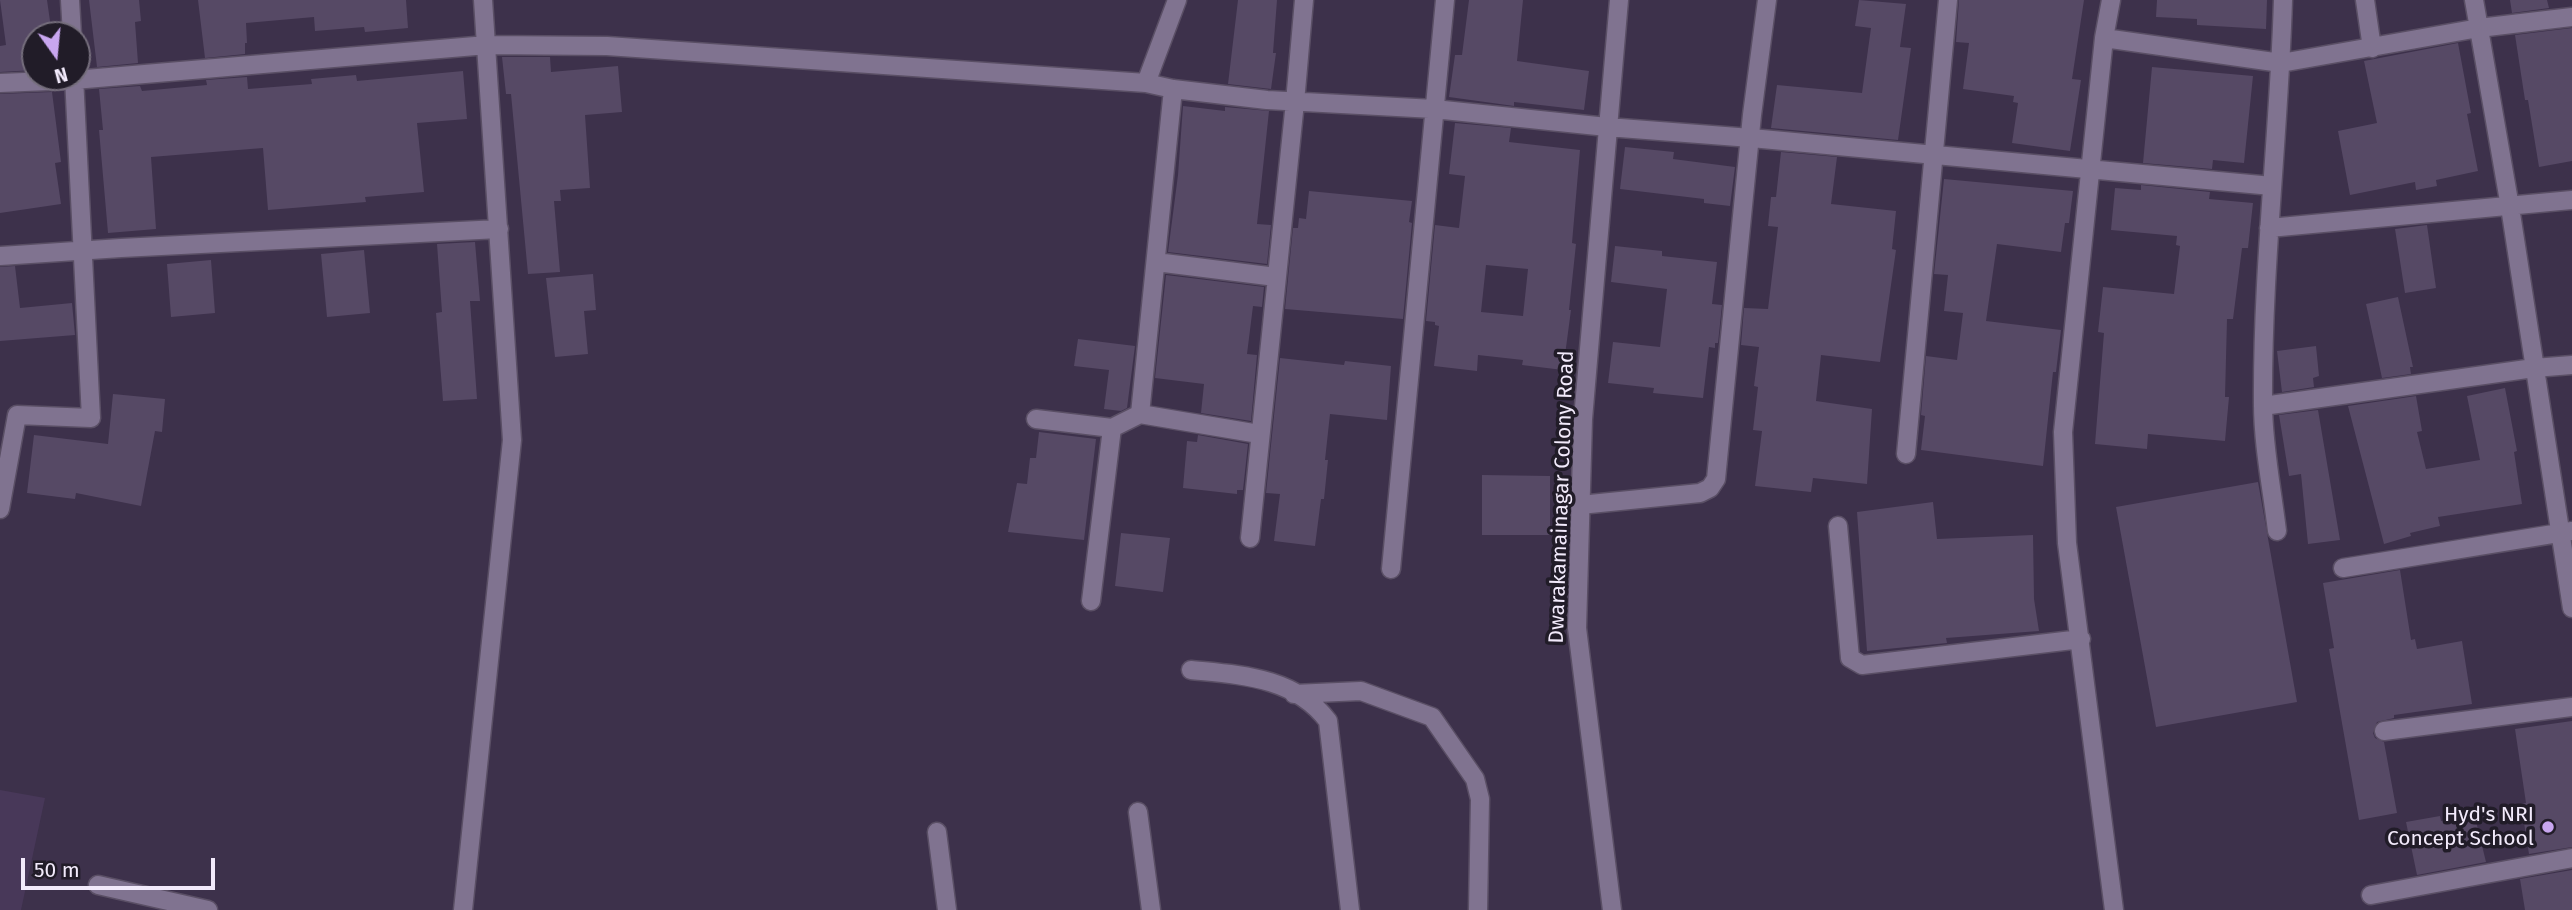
<!DOCTYPE html>
<style>
body{margin:0}
#map{position:relative;width:2572px;height:910px;overflow:hidden;background:#3d314b;font-family:"Fira Sans",sans-serif}
canvas{display:block}
.north{position:absolute;left:21px;top:21px;width:70px;height:70px;box-sizing:border-box;background:#211c28;border:2px solid #756e7c;border-radius:50%;rotate:165deg;font-size:19px;font-weight:700;line-height:28px;text-align:center;color:#f2eafb}
.north::after{content:'';display:block;margin:auto;width:24px;height:32px;background:#c8a6ef;clip-path:polygon(50% 0,100% 100%,50% 72%,0 100%)}
.scale{position:absolute;left:21px;top:858px;width:194px;height:32px;box-sizing:border-box;border:4px solid #f2eafb;border-top:0;padding-left:9px;font-size:21px;line-height:24px;white-space:nowrap;color:#f2eafb;-webkit-text-stroke:5px #211c28;paint-order:stroke}
</style>
<div id="map">
<canvas width="2572" height="910"></canvas>
<div class="north">N</div>
<div class="scale">50 m</div>
</div>
<script>
const c = document.querySelector('canvas').getContext('2d');
c.lineJoin = 'round';
function fill(path, color) {
  c.fillStyle = color;
  c.fill(path, 'evenodd');
}
function stroke(path, color, width, dash) {
  c.strokeStyle = color;
  c.lineWidth = width;
  c.lineCap = dash ? 'butt' : 'round';
  c.setLineDash(dash || []);
  c.stroke(path);
}
function write(font, color, halo, rows, align = 'center') {
  c.font = font + ' "Fira Sans",sans-serif';
  c.lineWidth = 7;
  c.setLineDash([]);
  c.textBaseline = 'middle';
  c.strokeStyle = halo;
  c.fillStyle = color;
  for (const [text, x, y, turn = 0] of rows) {
    c.save();
    c.translate(x, y);
    c.rotate((+turn || 0) * Math.PI / 180);
    c.textAlign = isNaN(turn) ? turn : align;
    if (halo) c.strokeText(text, 0, 0);
    c.fillText(text, 0, 0);
    c.restore();
  }
}
const built = new Path2D(`
 M0,790L45,798L21,910H0Z`);
const building = new Path2D(`
 M0,0H47L52,35H35V70L0,72V46L6,45Z
 M89,0H139L141,21L135,22L138,63L97,67Z
 M198,0H406L408,28L365,32L364,27L315,31L314,17L246,23L247,43H245V54L205,58Z
 M1238,0H1277L1273,53H1276L1271,89L1228,84Z
 M1469,0H1523L1517,61L1589,71L1584,110L1514,102V106L1449,97L1455,55H1462Z
 M1859,0L1906,4L1900,47L1911,48L1898,140L1771,128L1777,85L1862,93L1871,28L1855,26Z
 M1959,0H2084L2072,79L2081,80L2070,151L2012,143L2018,103L2013,102L2014,96L1963,89L1969,43L1956,42Z
 M2157,0H2267L2266,29L2197,25V19L2156,17Z
 M2510,0H2547L2549,8L2512,13Z
 M2572,28V161L2539,167L2528,100H2525L2515,35Z
 M2458,43L2471,113L2467,114L2478,171L2436,180L2437,186L2416,190L2415,182L2350,195L2338,131L2377,123L2364,61Z
 M502,57H550L551,72L618,66L622,112L585,115L590,188L560,190L561,201H554L560,272L528,274L511,94H506Z
 M2152,67L2253,76L2244,163L2213,160L2212,169L2143,163Z
 M463,71L467,119L417,123L424,192L365,197L366,202L268,210L263,148L151,157L156,229L108,233L99,130H103L99,89L140,86L142,91L207,85L206,80L247,77L248,89L312,84L311,79L356,75L357,81Z
 M52,92L61,162L55,163L61,204L0,213V94Z
 M1183,106L1225,111V107L1269,111L1257,224L1271,225L1267,264L1168,252L1178,175Z
 M1455,123L1511,128L1509,142L1580,150L1572,243L1576,244L1569,310H1571L1563,370L1522,365L1523,360L1478,355L1477,371L1434,366L1439,326L1435,325V322L1426,321L1435,225L1459,228L1465,176L1449,174ZM1486,265L1528,269L1523,316L1481,312Z
 M1625,147L1674,152L1673,159L1735,167L1730,206L1704,203V199L1620,189Z
 M1781,152L1837,157L1831,204L1896,211L1892,249L1896,250L1880,362L1821,355L1816,401L1872,409L1867,484L1813,478L1811,492L1755,486L1762,431L1753,430L1758,387L1754,386L1759,347L1741,345L1744,308L1768,309L1778,227L1768,226L1771,197H1776Z
 M1944,179L2073,191L2069,223H2065L2061,252L1997,244L1986,321L2061,330L2056,372H2053L2043,466L1921,450L1925,416L1921,415L1926,356L1957,360L1963,313L1944,311L1948,275L1934,274Z
 M2141,185L2210,192L2209,199L2253,203L2248,248H2242L2233,319H2227L2225,397H2229L2225,441L2148,434L2147,449L2095,444L2104,333L2098,332L2103,287L2174,294L2180,246L2176,245L2177,236L2111,230L2115,188L2141,190Z
 M1309,191L1412,201L1409,222L1412,223L1403,319L1285,309L1293,228H1298L1299,218L1306,219Z
 M2427,225L2436,288L2405,293L2395,229Z
 M475,242L480,301H470L477,399L443,401L436,313L442,312L437,244Z
 M1615,246L1662,251V256L1717,262L1712,304L1722,305L1718,343H1715V348L1709,347L1703,398L1653,393L1654,388L1608,383L1613,342L1660,347L1667,289L1611,282Z
 M364,250L370,313L327,317L321,254Z
 M211,260L215,313L171,317L167,264Z
 M15,266L20,308L72,303L75,335L0,341V267Z
 M593,274L596,310L584,311L588,354L555,357L546,278Z
 M1166,275L1264,287L1262,307L1253,306L1247,354L1257,355L1251,421L1201,413L1204,384L1155,378Z
 M2398,297L2413,367H2410L2411,374L2382,378L2366,304Z
 M1078,339L1135,346L1127,408L1121,411L1104,409L1109,370L1074,366Z
 M2316,346L2319,376L2313,378L2314,387L2282,392L2277,351Z
 M1280,358L1344,365L1345,361L1391,366L1387,420L1330,414L1325,460H1328L1324,499H1321L1315,546L1274,541L1280,494L1266,493Z
 M2505,388L2517,451L2514,452L2522,504L2438,517L2440,526L2410,533L2411,536L2384,544L2348,406L2416,396L2422,431L2417,432L2426,469L2480,460L2467,396Z
 M113,394L165,399L162,432L155,431L141,506L76,493L75,499L27,493L34,435L108,444Z
 M2318,410L2340,540L2308,544L2301,474L2289,476L2279,415Z
 M1039,432L1096,439L1084,540L1008,532L1017,483L1027,484L1030,458H1036Z
 M1198,435L1248,444L1243,490H1237V494L1183,488L1187,441L1197,442Z
 M1482,475L1550,476V535H1482Z
 M2258,482L2297,702L2156,727L2116,507Z
 M1933,502L1937,539L2033,535L2034,599L2039,631L1946,638L1947,643L1867,651L1857,512Z
 M1121,533L1170,538L1163,592L1115,586Z
 M2400,570L2411,640L2415,639L2417,649L2462,641L2472,704L2394,715V718L2377,722L2373,733L2375,738L2384,742L2397,813L2359,820L2329,649L2334,648L2323,583Z
 M2572,721V847L2529,854L2521,804L2526,803L2515,729Z
 M2474,813L2486,862L2417,875L2406,822L2440,816L2441,821Z
 M2572,870V910H2525L2520,879Z`);
const minor = new Path2D(`
 M70,0L72,35
 M2111,0L2104,38L2063,432L2067,543L2114,910
 M2365,0L2372,48
 M2474,0L2510,207L2572,608
 M2104,38L2281,63L2479,28L2572,17
 M0,83L74,80L487,45L607,46L1146,83L1173,89L1267,100L1434,109L1607,127L1751,138L2272,186
 M1146,83L1177,0
 M1173,89L1140,414L1259,434
 M2269,228L2572,200
 M0,256L121,248L499,229
 M1156,262L1276,277
 M2263,406L2534,368L2572,365
 M1036,419L1112,428
 M1906,454L1948,0
 M1580,505L1700,493L1710,488L1716,479L1752,115L1767,0
 M0,509L17,415L91,418L74,77
 M1838,526L1850,658L1862,665L2081,639
 M2277,531C2272,489 2263,445 2263,404C2262,269 2279,135 2283,0
 M1250,538L1295,102L1304,0
 M2343,568L2572,531
 M1391,569L1445,0
 M1091,601L1112,428L1140,414
 M1191,670C1241,675 1295,677 1328,721L1350,910
 M1294,694L1361,691L1432,717L1475,779L1480,799L1478,910
 M2384,731L2572,707
 M1138,812L1151,910
 M937,832L947,910
 M98,885L208,910
 M2371,895L2572,858
 M463,910L512,440L483,0
 M1612,910L1577,628L1583,419L1619,0`);
const markers = [
 [2548,827,7,"#c8a6ef"]
];
const streetNames = [
 ["Dwarakamainagar Colony Road",1562,497,-88]
];
const poiNames = [
 ["Hyd's NRI",2534,815],
 ["Concept School",2534,839]
];
fill(built, '#483859');
fill(building, '#564965');
stroke(minor, '#5a4f65', 21);
stroke(minor, '#807390', 18);
for (const [x, y, r, color] of markers) {
  const dot = new Path2D();
  dot.arc(x, y, r, 0, 2 * Math.PI);
  c.fillStyle = color;
  c.fill(dot);
  stroke(dot, '#211c28', 2.5);
}
write('21px', '#f2eafb', '#211c28', streetNames);
write('21px', '#f2eafb', '#211c28', poiNames, 'right');
</script>
